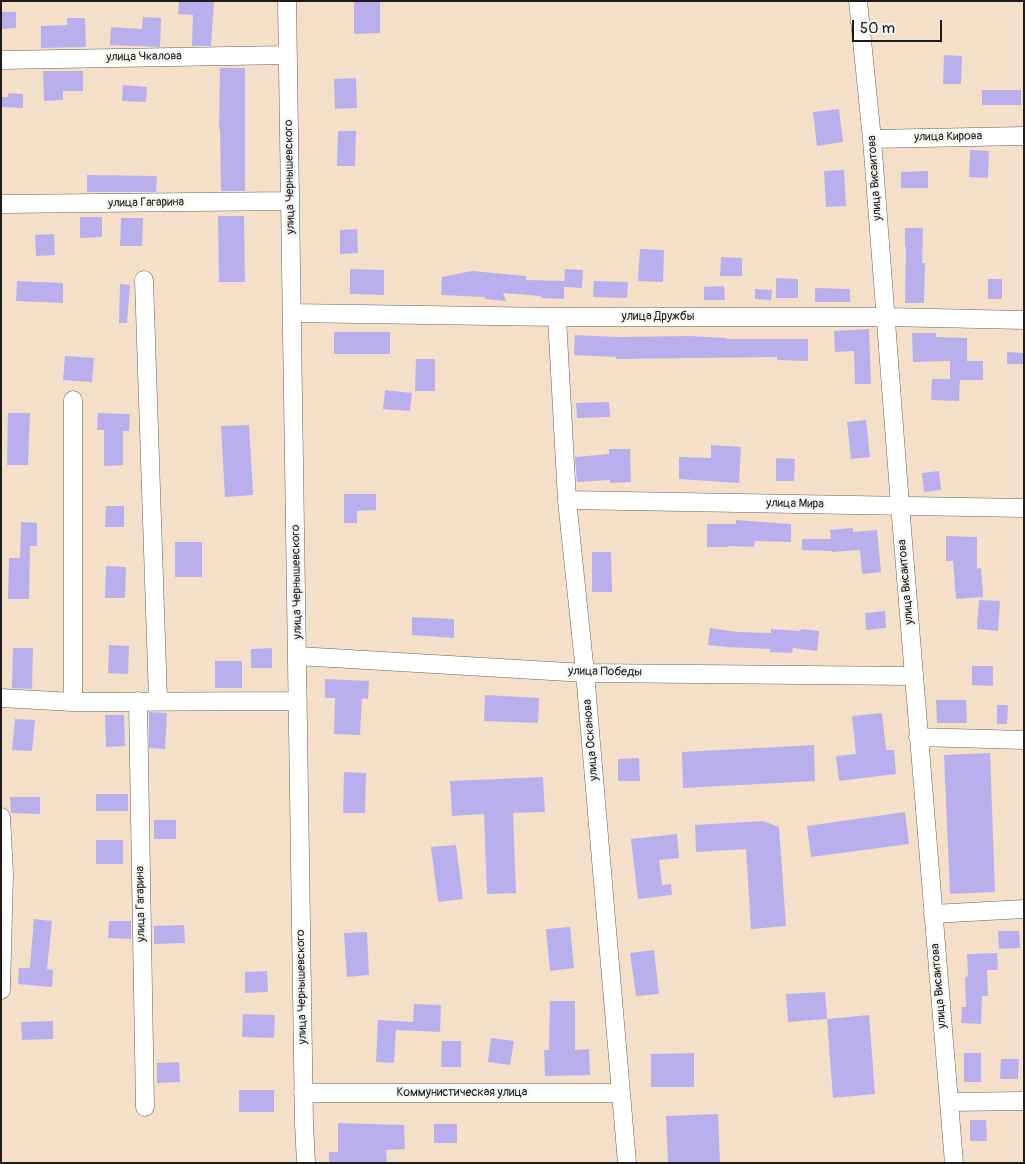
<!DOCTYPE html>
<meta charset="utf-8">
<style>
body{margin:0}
#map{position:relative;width:1025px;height:1164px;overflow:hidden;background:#f4e0c9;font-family:Pangolin,sans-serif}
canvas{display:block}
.frame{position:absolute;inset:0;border:2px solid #1c1c1c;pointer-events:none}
.scale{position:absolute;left:852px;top:20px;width:90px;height:22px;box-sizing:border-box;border:2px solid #1c1c1c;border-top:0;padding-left:6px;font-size:15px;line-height:18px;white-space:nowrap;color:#1c1c1c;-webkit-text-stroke:4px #f6f6f2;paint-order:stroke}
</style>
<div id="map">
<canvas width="1025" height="1164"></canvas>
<div class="frame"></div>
<div class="scale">50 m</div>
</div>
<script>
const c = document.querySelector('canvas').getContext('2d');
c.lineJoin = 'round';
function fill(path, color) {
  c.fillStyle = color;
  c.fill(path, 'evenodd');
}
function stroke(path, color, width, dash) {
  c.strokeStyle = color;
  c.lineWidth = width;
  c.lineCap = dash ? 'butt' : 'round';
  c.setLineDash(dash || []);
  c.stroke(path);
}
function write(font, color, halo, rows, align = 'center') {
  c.font = font + ' Pangolin,sans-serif';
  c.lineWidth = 4.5;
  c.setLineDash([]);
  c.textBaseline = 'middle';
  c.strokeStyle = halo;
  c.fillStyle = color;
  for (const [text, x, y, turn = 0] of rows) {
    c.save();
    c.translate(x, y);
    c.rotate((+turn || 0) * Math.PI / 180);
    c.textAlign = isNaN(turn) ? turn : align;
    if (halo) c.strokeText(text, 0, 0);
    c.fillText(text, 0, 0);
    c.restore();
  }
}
const building = new Path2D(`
 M179,1H214L211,46H192L193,15L178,14Z
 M354,1H380V33L354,34Z
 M1,12H16V28L1,29Z
 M143,17L161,18L160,47L110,45L111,27L142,29Z
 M67,18H85L86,47L41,48V26L67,25Z
 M944,55L962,56L961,84H943Z
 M220,68H245V191H221L220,129H219Z
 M43,71H83V91H63V100L44,101Z
 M356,78L357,108L335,109L334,79Z
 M123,85L147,87L146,102L122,101Z
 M982,90H1021V105H982Z
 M8,93L23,94V108L1,107V97H8Z
 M839,109L843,142L817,146L813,112Z
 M338,131H356L355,166H337Z
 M970,150L989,151L988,178L969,177Z
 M844,170L846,206L826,207L824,171Z
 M928,171V188H901V172Z
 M87,175L157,176L156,192H87Z
 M218,216H244L245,282H219Z
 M80,217H102V237L80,238Z
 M121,218H143L142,246H120Z
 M905,228H923L922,263H925L924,303H905L906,247H905Z
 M357,229L358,253L340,254V230Z
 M54,234L55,255L36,256L35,235Z
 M640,249L664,250L663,282L638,281Z
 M721,257L742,258V276H720Z
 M350,269L384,270V295L350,294Z
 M565,269L583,270L582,288L564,287Z
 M472,271L526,276V280L564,281V299L541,298V296L503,293L506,301L485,299V297L441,295L442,277Z
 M776,278L798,279V298H776Z
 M988,279H1002V299H988Z
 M17,281L63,283V303L16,301Z
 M594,281L628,282L627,298L593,297Z
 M120,284L130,285L127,323H119Z
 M724,286L725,300H704V287Z
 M815,288L850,289V302H815Z
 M755,289L772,290L771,300L755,299Z
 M869,329L871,384H855L854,351L835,352L834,331Z
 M334,332H390V354H334Z
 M912,333H936V337L967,338V361H983V380H960L959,401L931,400L932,379H950V361L913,362Z
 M575,335L616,337L689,336L727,338V339H808V361L777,360V357L616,359V357L574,355Z
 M1007,352L1024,353V364H1007Z
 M65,356L94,358L92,382L63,380Z
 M416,359H435V391H415Z
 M385,390L412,393L410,411L383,409Z
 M609,402L610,417L577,418L576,403Z
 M8,413H30L28,465H7Z
 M98,413L130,414L129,431H123V465L104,466V430H97Z
 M866,420L870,457L851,459L847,422Z
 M249,425L253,495L225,497L221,426Z
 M711,445L741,447L739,483L679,479V457L711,458Z
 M609,449H630L631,482L610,483V480L577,482L575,457L609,454Z
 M776,458L795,459L794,481H776Z
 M939,471L941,490L924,492L922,473Z
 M344,494H376V510L357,511V523H344Z
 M106,506H124V527H105Z
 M736,520L791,524V542L755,541L754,547L728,546V547H707V524H736Z
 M21,522L37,523V546H30L29,599H8L9,558H20Z
 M853,528V532L877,530L881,572L862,574L860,550L832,552V551L802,550V539H831L830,530Z
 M946,536L977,537V569L981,568L983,597L956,599L953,561H946Z
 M175,542H202V577H175Z
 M592,552H611L612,592H592Z
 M106,566L126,567L125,598H105Z
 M979,600L1000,601L998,631L977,629Z
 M885,611L886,628L866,630L865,613Z
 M412,617L454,619V638L412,635Z
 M710,628L737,632L771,633V629L800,631L801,629L819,631L817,651L793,648L792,653L770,652V649L727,647L708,645Z
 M109,645L129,646L128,674L108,673Z
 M13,648H33L32,689L12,688Z
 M272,648V668H251V649Z
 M215,661H242V688H215Z
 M972,666H993V686L972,685Z
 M325,679L369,681L368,699L362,698L360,735L334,734L335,698H325Z
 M485,695L539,698L538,723L484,721Z
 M936,700H966L967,723H937Z
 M997,705H1008L1007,724H997Z
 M149,712L167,713L165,749L149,748Z
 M882,713L886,750H894L896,774L839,781L836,756L856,754L852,716Z
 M105,715H124L125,746L106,747Z
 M15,719L35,720L32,751L12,750Z
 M814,745L815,781L683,788L682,752Z
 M990,753L995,892L950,894L944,755Z
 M639,758L640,781H618V759Z
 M344,772L366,773L365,813H343Z
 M543,777L545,812L513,813L516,893L487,894L484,814L452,816L450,781Z
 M96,794H128V811H96Z
 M10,797H40V814L11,813Z
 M905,812L909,844L811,857L807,826Z
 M154,820H176V839H154Z
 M763,821L779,827L786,926L751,929L746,849L696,852L695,825Z
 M677,834L679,858L659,860L662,885L671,884L672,895L638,899L631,839Z
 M96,840H123V864H96Z
 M456,845L463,899L438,902L431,847Z
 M34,919L52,921L47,969L53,970L52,987L18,984L19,968H30Z
 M109,921H131V939L108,938Z
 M184,925L185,943L154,944V926Z
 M570,927L574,968L550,971L546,929Z
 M998,931H1019L1020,948L999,949Z
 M367,932L369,975L347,977L344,933Z
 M654,950L659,994L636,996L630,953Z
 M997,953L998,970H987L988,996H982L981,1024L961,1023L962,1007H966L965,977L968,976L967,954Z
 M267,971L268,992L245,993V972Z
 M825,992L827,1019L788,1022L786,994Z
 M550,1001H575V1050L589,1049L590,1075L545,1076L544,1050H549Z
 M414,1004L441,1005L440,1032L396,1030L394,1063L376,1062L378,1020L413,1022Z
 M243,1014L275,1015L274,1038L242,1037Z
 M869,1015L875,1094L833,1098L827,1019Z
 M53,1021V1039L22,1040L21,1022Z
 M491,1038L514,1041L510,1065L488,1062Z
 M442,1041H461V1067H441Z
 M694,1053V1087H651V1054Z
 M964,1053H981V1082H964Z
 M1001,1059H1019L1018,1079H1000Z
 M179,1062L180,1082L157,1083V1063Z
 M239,1090H274V1112H239Z
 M718,1114L720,1163L668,1162L666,1116Z
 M970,1120H986L987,1141H970Z
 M338,1123L404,1125L405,1149L386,1150L387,1163H329V1152H338Z
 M434,1124H457V1143H434Z`);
const minor = new Path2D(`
 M287,1L304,1124L306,1163
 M858,1L872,139L900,505L954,1163
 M1,60L288,55
 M872,139L1024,136
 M1,204L290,201
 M144,280L158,700
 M292,313L557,317H886L1024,320
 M557,317L567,500L585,673L627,1163
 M567,500L1024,508
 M298,656L585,673L913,676
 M1,698L73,702L298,701
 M138,701L145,1107
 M73,702V400
 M918,737L1024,740
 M1,817L4,874L1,990
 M933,914L1024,909
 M303,1093H621
 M949,1102L1024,1101`);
const streetNames = [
 ["улица Чкалова",144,57,-1],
 ["улица Кирова",948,137,-1],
 ["улица Чернышевского",290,177,-91],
 ["улица Висаитова",875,178,-94],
 ["улица Гагарина",146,203,-1],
 ["улица Дружбы",658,317],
 ["улица Мира",795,504,1],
 ["улица Чернышевского",297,582,-91],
 ["улица Висаитова",906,582,-95],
 ["улица Победы",605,672,1],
 ["улица Осканова",591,740,-95],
 ["улица Гагарина",141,904,-91],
 ["улица Висаитова",939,986,-95],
 ["улица Чернышевского",302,987,-91],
 ["Коммунистическая улица",462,1093]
];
fill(building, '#baafed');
stroke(minor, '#686159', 19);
stroke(minor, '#fff', 18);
write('12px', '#1c1c1c', '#f6f6f2', streetNames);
</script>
